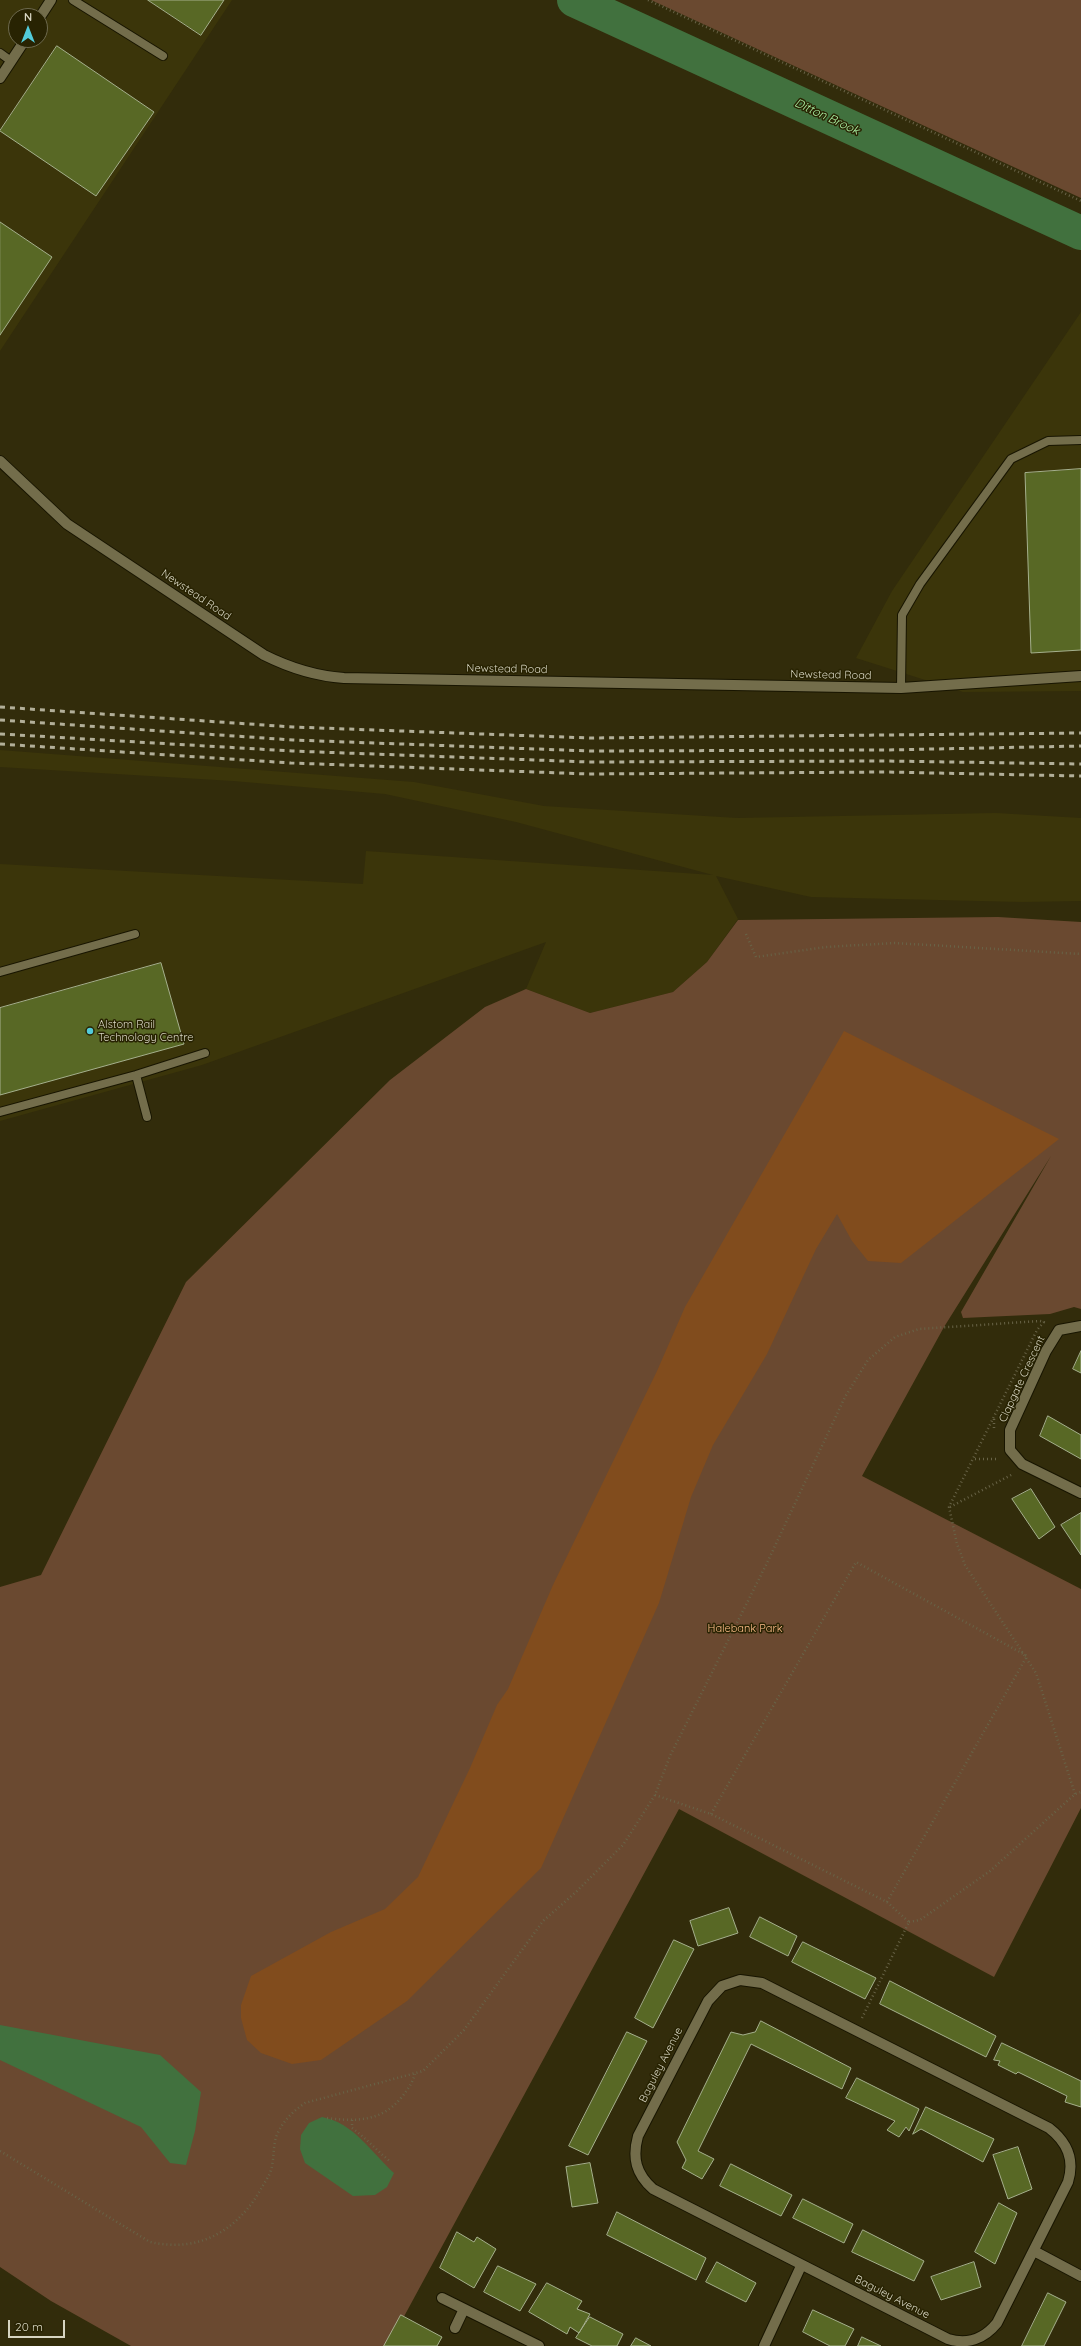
<!DOCTYPE html>
<style>
body{margin:0}
#map{position:relative;width:1081px;height:2346px;overflow:hidden;background:#322c0b;font-family:Quicksand,sans-serif}
canvas{display:block}
.north{position:absolute;left:8px;top:8px;width:40px;height:40px;box-sizing:border-box;background:#282302;border:1px solid #6e6a4f;border-radius:50%;rotate:0deg;font-size:11px;font-weight:700;line-height:16px;text-align:center;color:#d7d5c2}
.north::after{content:'';display:block;margin:auto;width:14px;height:18px;background:#52cbd9;clip-path:polygon(50% 0,100% 100%,50% 72%,0 100%)}
.scale{position:absolute;left:8px;top:2320px;width:57px;height:18px;box-sizing:border-box;border:2px solid #d7d5c2;border-top:0;padding-left:5px;font-size:12px;line-height:14px;white-space:nowrap;color:#d7d5c2;-webkit-text-stroke:3px #282302;paint-order:stroke}
</style>
<div id="map">
<canvas width="1081" height="2346"></canvas>
<div class="north">N</div>
<div class="scale">20 m</div>
</div>
<script>
const c = document.querySelector('canvas').getContext('2d');
c.lineJoin = 'round';
function fill(path, color) {
  c.fillStyle = color;
  c.fill(path, 'evenodd');
}
function stroke(path, color, width, dash) {
  c.strokeStyle = color;
  c.lineWidth = width;
  c.lineCap = dash ? 'butt' : 'round';
  c.setLineDash(dash || []);
  c.stroke(path);
}
function write(font, color, halo, rows, align = 'center') {
  c.font = font + ' Quicksand,sans-serif';
  c.lineWidth = 3;
  c.setLineDash([]);
  c.textBaseline = 'middle';
  c.strokeStyle = halo;
  c.fillStyle = color;
  for (const [text, x, y, turn = 0] of rows) {
    c.save();
    c.translate(x, y);
    c.rotate((+turn || 0) * Math.PI / 180);
    c.textAlign = isNaN(turn) ? turn : align;
    if (halo) c.strokeText(text, 0, 0);
    c.fillText(text, 0, 0);
    c.restore();
  }
}
const built = new Path2D(`
 M0,0H232L0,351ZM16,16H40V40H16Z
 M1081,312V691L963,692L856,658L892,591Z
 M0,750L414,782L544,806L737,818L996,813L1081,818V901L1022,902L811,897L716,876L738,919L707,962L673,992L590,1013L526,989L546,942L202,1065L0,1121V864L363,884L366,851L713,875L516,822L385,794L233,781L0,767Z`);
const green = new Path2D(`
 M651,0H1081V198Z
 M998,917L1081,922V1309L1074,1307L1050,1314L963,1318L961,1312L1051,1156L944,1327L862,1476L1081,1589V1808L994,1977L679,1809L388,2346H131L51,2301L0,2267V1587L41,1575L186,1282L390,1080L485,1007L526,989L590,1013L673,992L707,962L738,920Z`);
const forest = new Path2D(`
 M844,1031L1059,1139L901,1263L868,1261L852,1241L837,1214L816,1249L767,1354L713,1445L691,1497L659,1603L541,1868L407,2001L321,2060L292,2064L261,2053L247,2040L241,2018V2005L251,1976L331,1932L385,1909L418,1877L470,1768L497,1705L508,1689L553,1585L657,1371L685,1307Z`);
const water = new Path2D(`
 M0,2025L160,2055L201,2092L195,2131L186,2165L170,2163L141,2127L0,2060Z
 M322,2117C354,2123 371,2152 394,2173L387,2187L375,2195L353,2196L305,2163L300,2149L301,2135L309,2123Z`);
const river = new Path2D(`
 M574,0L1081,233`);
const building = new Path2D(`
 M148,0H224L201,35Z
 M57,46L154,112L96,196L0,131Z
 M0,222L52,257L0,335Z
 M1081,469V650L1031,653L1025,473Z
 M161,963L184,1044L0,1095V1008Z
 M1081,1351V1373L1073,1369Z
 M1048,1416L1081,1435V1459L1040,1436Z
 M1031,1489L1055,1527L1039,1539L1012,1499Z
 M1081,1513V1555L1061,1525Z
 M729,1908L738,1933L698,1946L690,1921Z
 M760,1917L797,1936L788,1956L750,1937Z
 M674,1940L694,1949L653,2028L635,2018Z
 M803,1942L876,1978L865,1999L792,1962Z
 M890,1981L996,2036L986,2057L880,2004Z
 M761,2021L851,2068L842,2089L751,2044L698,2151L714,2159L702,2179L682,2168L686,2160L677,2142L731,2032L743,2035L755,2032Z
 M627,2032L647,2041L588,2155L569,2146Z
 M1002,2043L1081,2081V2107L1065,2102L1067,2096L1018,2072L1016,2074L998,2065L1000,2061L994,2060Z
 M857,2078L919,2109L909,2131L906,2127L899,2137L887,2130L895,2121L846,2098Z
 M926,2107L994,2139L983,2162L921,2129L913,2134Z
 M1018,2147L1032,2189L1008,2199L993,2155Z
 M590,2163L598,2203L572,2207L566,2167Z
 M731,2164L792,2195L781,2216L720,2186Z
 M803,2199L853,2224L844,2243L793,2218Z
 M999,2203L1017,2213L995,2264L975,2252Z
 M617,2212L706,2258L696,2280L607,2235Z
 M863,2230L924,2261L914,2281L852,2252Z
 M457,2232L474,2242L477,2237L496,2249L474,2288L440,2268Z
 M717,2262L756,2283L746,2302L706,2282Z
 M974,2262L981,2287L941,2300L931,2277Z
 M498,2266L536,2284L520,2311L484,2292Z
 M547,2283L582,2301L577,2309L590,2314L579,2333L570,2327L567,2334L529,2312Z
 M1048,2293L1066,2302L1044,2346H1022Z
 M813,2310L854,2329L845,2346H830L803,2332Z
 M401,2315L442,2337L437,2346H384Z
 M590,2317L623,2334L617,2346H592L576,2338Z
 M862,2337L881,2346H858Z
 M636,2338L651,2346H631Z`);
const path = new Path2D(`
 M648,0L1081,201
 M746,934L756,957L826,947L895,943L1081,954
 M1044,1322L1037,1330L949,1507L957,1544L965,1565L1036,1673L1075,1794
 M994,1419V1430
 M975,1459H998
 M950,1507L1013,1474
 M655,1795L711,1814L887,1902L909,1922
 M711,1814L856,1562L1027,1656L887,1902
 M909,1922L920,1920L990,1871L1075,1794L1081,1792
 M862,2018L909,1922
 M327,2118C356,2122 382,2121 401,2098C408,2089 412,2084 415,2074
 M352,2120V2128C366,2138 377,2151 391,2162
 M0,2151L150,2242C199,2253 237,2231 261,2189C264,2183 269,2177 271,2170C274,2160 273,2148 276,2137C282,2122 292,2112 305,2103L423,2071L464,2030L543,1921L576,1892L623,1845L655,1795L670,1756L767,1563L845,1397L868,1360L895,1337L919,1329L1040,1321L1047,1323`);
const service = new Path2D(`
 M73,0L163,56
 M0,53L11,61
 M901,688L902,615L920,584L1011,459L1048,441L1081,440
 M0,972L135,934
 M136,1075L147,1117
 M0,1112L136,1075L205,1053`);
const minor = new Path2D(`
 M40,17L51,0
 M0,78L25,40
 M0,461L67,524L264,655C290,668 315,676 344,678L901,688L1081,676
 M1081,1326L1059,1330L1046,1351L1010,1430V1450L1022,1464L1081,1493
 M740,1980L762,1983L1049,2128C1067,2142 1075,2159 1068,2182L997,2323C984,2339 967,2345 948,2339L653,2189C636,2174 632,2158 638,2136L708,2001L722,1986Z
 M1034,2251L1081,2276
 M442,2298L539,2346
 M455,2328L464,2309
 M764,2346L801,2266`);
const rail = new Path2D(`
 M0,707L293,727L590,738L1081,733
 M0,720L293,740L590,751L886,750L1081,746
 M0,734L292,751L589,762L886,761L1081,764
 M0,744L291,763L589,774L886,772L1081,776`);
const markers = [
 [90,1031,4,"#52cbd9"]
];
const streetNames = [
 ["Newstead Road",196,595,34],
 ["Newstead Road",507,669,1],
 ["Newstead Road",831,675,1],
 ["Clapgate Crescent",1022,1379,-65],
 ["Baguley Avenue",661,2065,-63],
 ["Baguley Avenue",892,2297,27]
];
const poiNames = [
 ["Alstom Rail",98,1025],
 ["Technology Centre",98,1038]
];
const parkNames = [
 ["Halebank Park",745,1629]
];
const waterNames = [
 ["Ditton Brook",827,117,25]
];
fill(built, '#3b350a');
fill(green, '#6a4930');
fill(forest, '#814c1d');
fill(water, '#41713e');
stroke(river, '#41713e', 34);
fill(building, '#586825');
stroke(building, '#a5b08d', 1);
stroke(service, '#181500', 10);
stroke(minor, '#181500', 12);
stroke(path, '#686347', 2.5, [1, 3]);
stroke(service, '#736d4b', 8);
stroke(minor, '#736d4b', 10);
stroke(rail, '#b2af99', 3, [5, 5]);
for (const [x, y, r, color] of markers) {
  const dot = new Path2D();
  dot.arc(x, y, r, 0, 2 * Math.PI);
  c.fillStyle = color;
  c.fill(dot);
  stroke(dot, '#282302', 1.5);
}
write('11px', '#d7d5c2', '#282302', streetNames);
write('11px', '#d7d5c2', '#282302', poiNames, 'left');
write('11px', '#ffbe8c', '#282302', parkNames);
write('italic 12px', '#abf2a5', '#282302', waterNames);
</script>
